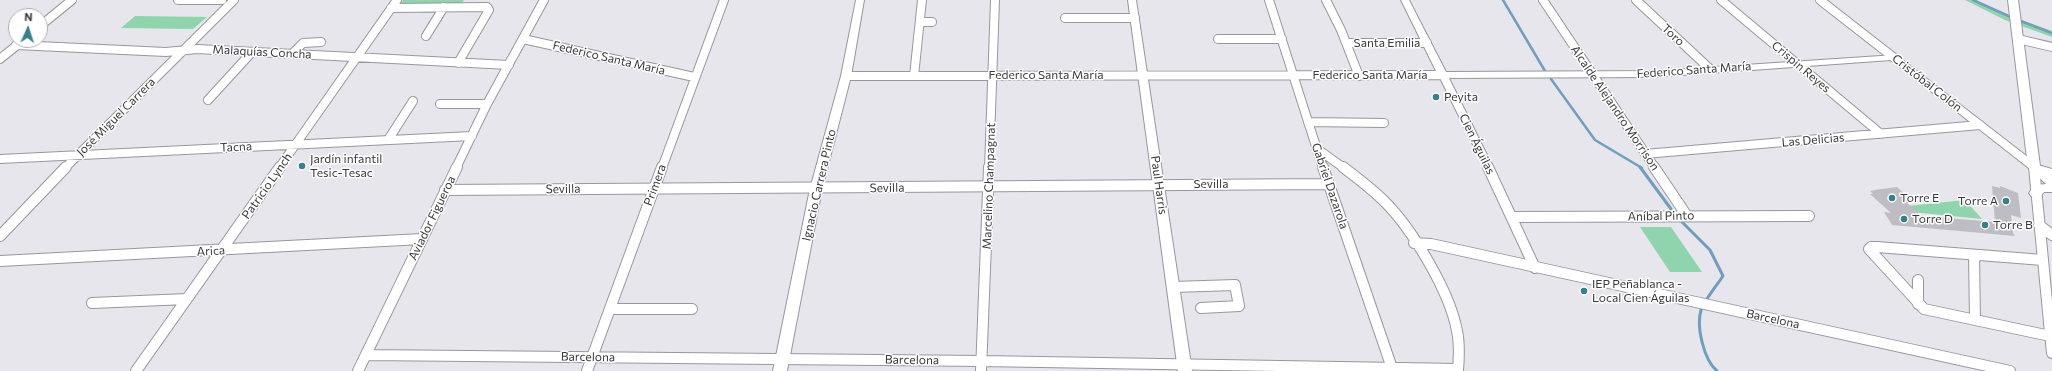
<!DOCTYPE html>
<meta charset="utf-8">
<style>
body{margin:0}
#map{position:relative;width:2052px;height:371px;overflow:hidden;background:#e6e6ec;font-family:Commissioner,sans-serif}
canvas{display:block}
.north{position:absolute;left:8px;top:8px;width:40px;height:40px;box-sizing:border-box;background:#fff;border:1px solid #b0b0b1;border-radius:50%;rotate:3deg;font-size:11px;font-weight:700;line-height:16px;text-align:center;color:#39393b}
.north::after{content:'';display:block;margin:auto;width:14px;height:18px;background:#387f89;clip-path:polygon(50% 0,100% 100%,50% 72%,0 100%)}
</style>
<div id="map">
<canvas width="2052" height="371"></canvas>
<div class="north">N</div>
</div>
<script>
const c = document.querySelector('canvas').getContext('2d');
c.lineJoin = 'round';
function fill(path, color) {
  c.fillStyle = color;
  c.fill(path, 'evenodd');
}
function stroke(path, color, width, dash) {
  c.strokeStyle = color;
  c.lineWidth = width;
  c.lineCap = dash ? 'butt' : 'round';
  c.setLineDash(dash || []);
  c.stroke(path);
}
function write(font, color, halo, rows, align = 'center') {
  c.font = font + ' Commissioner,sans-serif';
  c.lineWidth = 3;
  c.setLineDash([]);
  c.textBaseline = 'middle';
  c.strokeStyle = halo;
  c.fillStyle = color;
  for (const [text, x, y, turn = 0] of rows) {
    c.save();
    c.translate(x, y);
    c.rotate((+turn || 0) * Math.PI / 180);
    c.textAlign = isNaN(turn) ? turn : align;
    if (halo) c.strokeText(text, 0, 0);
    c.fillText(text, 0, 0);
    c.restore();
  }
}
const green = new Path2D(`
 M403,0H464L461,4L398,6Z
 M1965,0H1976L1997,11L2052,31V37L2005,20Z
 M135,16L207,17L193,29L121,28Z
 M1965,200L1982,219L1891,210L1889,208Z
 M1640,227H1671L1702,272H1670Z`);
const streamFar1 = new Path2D(`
 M1503,0L1545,71
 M1973,0L2013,18
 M2018,20L2052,33
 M1551,79L1595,140L1642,168`);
const stream = new Path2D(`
 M1640,167L1671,209
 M1682,222L1710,250L1723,276C1717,285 1704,301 1701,310C1696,327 1704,360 1717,371`);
const building = new Path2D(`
 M1992,186L2000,188V186L2018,193L2021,218L2011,215L2013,233L2015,236L1892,225L1884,212L1891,213L1870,194H1873L1870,191L1875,190L1897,187L1912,201H1905L1922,216L1995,222Z`);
const minorFar1 = new Path2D(`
 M178,0H222
 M1269,0L1323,168
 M1326,0L1341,30L1359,76
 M1543,0L1655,168
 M1636,0L1710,69
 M1721,0L1881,134
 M1820,0L1893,57
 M391,8L487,7L489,10L458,63
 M1065,18H1135
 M920,22H932
 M40,26L72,0
 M426,36L444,7
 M523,39L694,77
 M1218,39H1282
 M2018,39L2052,47
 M1347,43H1427
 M16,45L166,52L197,49L509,65
 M292,54L303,43L321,42
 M0,59L21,42
 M846,76L1443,75L1489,168
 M914,76L922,0
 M208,100L252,52
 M440,104H487
 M1308,122L1384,123
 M388,140L413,101
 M1316,148L1344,168
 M1645,154L1980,125
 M0,159L472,136
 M65,168L234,0
 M279,168L397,0
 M456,168L487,104L544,0
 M662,168L724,0
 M989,168L995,0`);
const minor = new Path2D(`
 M1323,167L1393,371
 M1343,167C1356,177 1371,188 1383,200C1412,228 1450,292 1457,331C1460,344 1459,358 1458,371
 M1488,167L1535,268
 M1654,167L1687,216
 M2034,167L2052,353
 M445,190L1329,184
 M1513,217L1809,216
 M2039,225L2052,235
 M0,236L66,167
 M1414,243L1431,244L2010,371
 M1974,255L1975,320
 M2043,260L1877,247H1871L1869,249L1924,309L2050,336
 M0,261L422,239
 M1918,280V304
 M1173,287L1235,285L1239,306L1201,308
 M92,303L187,299
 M610,309H692
 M366,355L982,361L1458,369
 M136,371L280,167
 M358,371L457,167
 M587,371L662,167
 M981,371L989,167`);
const tertiary = new Path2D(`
 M856,0H864L851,76L822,189L787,371H773L810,189L841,76Z
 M1128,0H1136L1192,371H1178Z
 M1401,0H1409L1446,72L1654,71L1896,55L2038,165L2052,169V175L2030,169L1891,60L1654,77L1443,78L1438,75Z`);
const secondary = new Path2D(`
 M2008,0H2018L2040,166L2052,175V192H2044C2040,197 2037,198 2031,196L2029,193L2035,185L2046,184L2028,167Z`);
const markers = [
 [1436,97,4,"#387f89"],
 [302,166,4,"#387f89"],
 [1892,198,4,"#387f89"],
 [2006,201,4,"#387f89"],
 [1904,219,4,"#387f89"],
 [1985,225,4,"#387f89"],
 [1584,291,4,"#387f89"]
];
const streetNames = [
 ["Toro",1673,35,43],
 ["Santa Emilia",1387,43],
 ["Malaquías Concha",262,52,3],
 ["Federico Santa María",609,58,13],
 ["Crispin Reyes",1801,67,40],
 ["Federico Santa María",1694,70,-4],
 ["Federico Santa María",1046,75],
 ["Federico Santa María",1370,75],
 ["Cristóbal Colón",1927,83,38],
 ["Alcalde Alejandro Morrison",1615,108,56],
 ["José Miguel Carrera",116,117,-45],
 ["Las Delicias",1813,140,-5],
 ["Cien Águilas",1477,144,64],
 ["Tacna",236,147,-3],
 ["Sevilla",1211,184],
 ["Primera",655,185,-70],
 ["Ignacio Carrera Pinto",819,185,-77],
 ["Paul Harris",1159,185,82],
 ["Patricio Lynch",267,186,-55],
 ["Marcelino Champagnat",989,186,-88],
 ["Gabriel Dazarola",1330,186,71],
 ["Sevilla",887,188,-1],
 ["Sevilla",563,189,-1],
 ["Aníbal Pinto",1661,216,-1],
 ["Aviador Figueroa",432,218,-64],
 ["Arica",211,251,-3],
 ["Barcelona",1773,319,12],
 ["Barcelona",588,357,1],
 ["Barcelona",912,360,1]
];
const poiNames = [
 ["Peyita",1444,97],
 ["Jardín infantil",310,159],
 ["Tesic-Tesac",310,173],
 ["Torre E",1900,198],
 ["Torre A",1998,201,"right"],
 ["Torre D",1912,219],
 ["Torre B",1993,225],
 ["IEP Peñablanca -",1592,284],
 ["Local Cien Águilas",1592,298]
];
fill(green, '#90d4ad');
stroke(streamFar1, '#739dbd', 2.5);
stroke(stream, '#739dbd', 3);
fill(building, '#bdbdc3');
stroke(minorFar1, '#97979d', 10);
stroke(minor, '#97979d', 12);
stroke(tertiary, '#97979d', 2);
stroke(secondary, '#97979d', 2);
stroke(minorFar1, '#fff', 8);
stroke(minor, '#fff', 10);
fill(tertiary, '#fff');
fill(secondary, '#fff');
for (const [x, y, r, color] of markers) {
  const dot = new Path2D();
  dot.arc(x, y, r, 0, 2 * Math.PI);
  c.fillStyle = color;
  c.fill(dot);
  stroke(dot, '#fff', 1.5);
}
write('12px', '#39393b', '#fff', streetNames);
write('12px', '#39393b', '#fff', poiNames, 'left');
</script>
